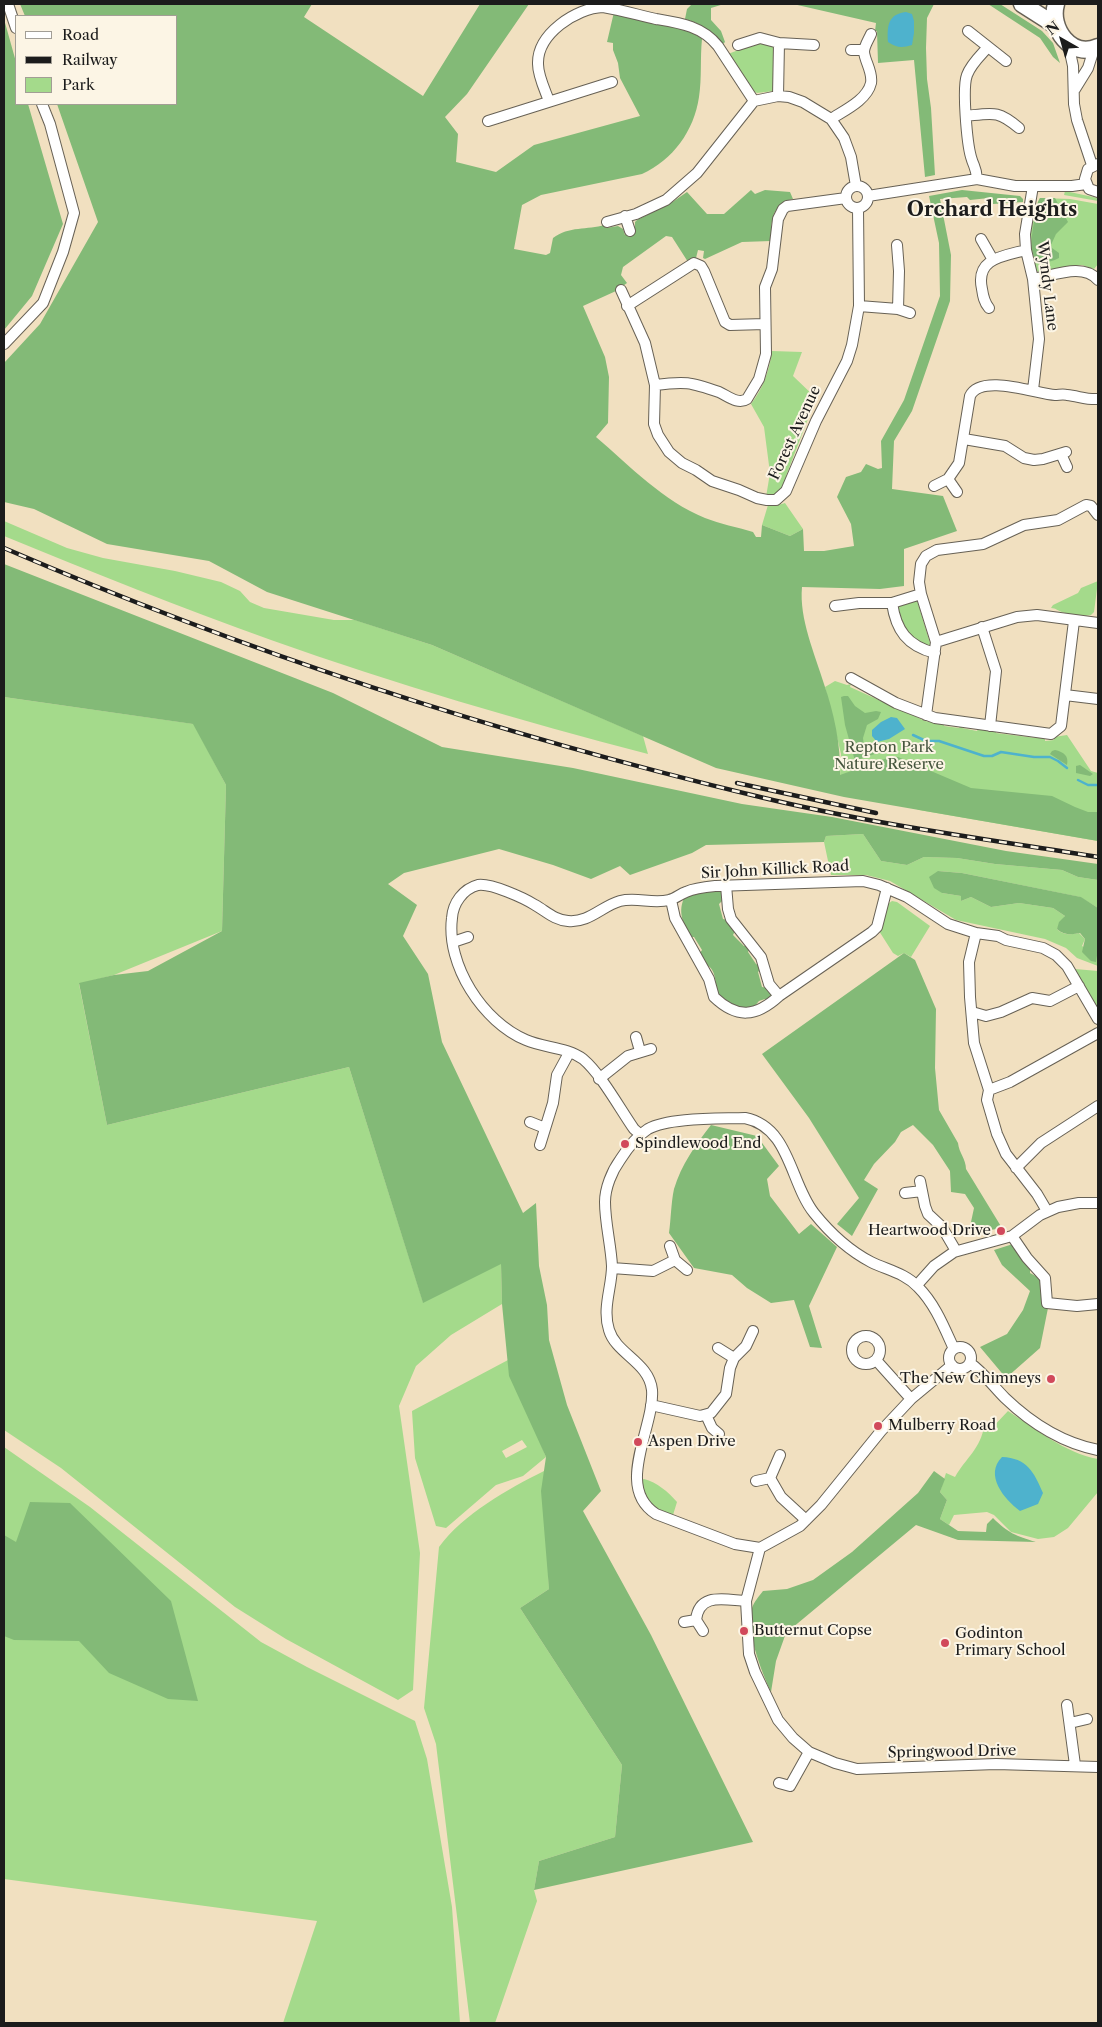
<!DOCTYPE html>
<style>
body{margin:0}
#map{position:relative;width:1102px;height:2027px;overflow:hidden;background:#f1e0c0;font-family:"Libre Caslon Text",serif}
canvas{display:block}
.frame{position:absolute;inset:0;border:5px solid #1c1c1c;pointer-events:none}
.legend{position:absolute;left:15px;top:15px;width:162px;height:90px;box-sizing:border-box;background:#fcf5e5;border:1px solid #a29e95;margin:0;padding:6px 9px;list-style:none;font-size:15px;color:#1c1c1c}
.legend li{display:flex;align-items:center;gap:10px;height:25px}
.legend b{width:25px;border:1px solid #a29e95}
.north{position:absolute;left:1037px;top:15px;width:50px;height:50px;-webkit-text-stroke:4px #fcf5e5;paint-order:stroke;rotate:322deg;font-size:14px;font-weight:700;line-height:20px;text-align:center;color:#1c1c1c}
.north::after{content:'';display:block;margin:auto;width:18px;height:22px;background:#1c1c1c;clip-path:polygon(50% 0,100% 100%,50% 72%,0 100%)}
</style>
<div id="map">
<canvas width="1102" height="2027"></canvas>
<div class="frame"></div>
<ul class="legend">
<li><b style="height:6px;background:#fff"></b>Road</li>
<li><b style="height:6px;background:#1c1c1c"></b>Railway</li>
<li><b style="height:14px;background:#a4da8b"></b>Park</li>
</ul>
<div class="north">N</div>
</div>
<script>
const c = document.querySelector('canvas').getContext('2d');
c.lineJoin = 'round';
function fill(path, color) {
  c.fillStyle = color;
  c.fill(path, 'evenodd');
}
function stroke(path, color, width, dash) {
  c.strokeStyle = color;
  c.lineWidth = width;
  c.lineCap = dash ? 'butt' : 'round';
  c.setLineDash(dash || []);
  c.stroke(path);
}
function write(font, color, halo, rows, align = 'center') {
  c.font = font + ' "Libre Caslon Text",serif';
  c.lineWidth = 4;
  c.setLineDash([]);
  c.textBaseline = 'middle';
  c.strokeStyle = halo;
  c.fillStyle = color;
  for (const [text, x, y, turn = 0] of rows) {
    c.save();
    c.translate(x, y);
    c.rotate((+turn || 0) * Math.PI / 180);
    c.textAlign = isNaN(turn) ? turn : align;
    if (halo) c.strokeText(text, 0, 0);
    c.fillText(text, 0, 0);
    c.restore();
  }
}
const green = new Path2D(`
 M762,41L772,44L775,50L774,91L757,93L754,91L728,54Z
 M1065,191L1098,198V201L1064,195Z
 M1040,198L1070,199L1098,204V264L1094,269L1082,265L1072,266L1040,272L1036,271L1031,248V231L1037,204Z
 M772,351L802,352L793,376L816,398L786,476C787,488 778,495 766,497L770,473L764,427L751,404C763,388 769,372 772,351Z
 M785,503L803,529L790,536L762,525L768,505L775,506Z
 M4,521L67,548L103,558L175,571L221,582L240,591L250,602L264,608L334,620H355L432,645L643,736L648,754C521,721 395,684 271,640C181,608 92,572 4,536Z
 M1098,581L1094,612L1091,615C1084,617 1070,615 1062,612C1058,611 1056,608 1051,608L1053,605L1078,593L1081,588Z
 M917,600L930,643V647L909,636L900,625L897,604Z
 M835,681L847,685L851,684L850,687L881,701L883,698L887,702L925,721L944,724V726L959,728L960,726H962V728L977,731L978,728L996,730V733L1036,738V736L1045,738V741L1054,740V737L1067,735L1091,771L1098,773V841L919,810L840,776L841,754L825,687Z
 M4,697L194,724L226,785L222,931L114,975L79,984L107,1125L349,1067L423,1302L501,1263L502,1304L451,1335L416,1366L399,1406L420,1553L413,1690L398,1700L286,1639L235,1607L61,1468L4,1430Z
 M863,834L881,861L907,865L924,857L957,858L995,864L1062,870L1078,877L1098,880V908L1080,897L962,873L938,871L942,893L961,896V901L971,897L991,907L1019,903L1053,908L1065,916L1057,929C1062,935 1072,935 1079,933L1085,939L1082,946L1096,955L1098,949V966L1077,958L1066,948L1045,939L956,920L890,881L866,875H831L824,842L826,836Z
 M892,901L897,902L930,926L911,957L904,953L898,956L893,953L879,931L888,904Z
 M1075,969L1098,971V1010Z
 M508,1360L546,1457L523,1476L496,1485L446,1528L436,1526L415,1458L412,1411ZM522,1440L527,1447L506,1458L502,1451Z
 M1008,1411C1036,1429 1065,1453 1098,1459V1492L1068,1528L1054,1537L1038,1539L1011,1532L994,1515L987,1512L954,1515L949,1525L940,1519L947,1500L940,1492L946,1473L955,1477C966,1458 981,1448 984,1426L990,1430Z
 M4,1447L90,1507L261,1642L307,1667L415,1721L427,1759L452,1907L460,2023H283L317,1921L4,1879Z
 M544,1471L549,1589L520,1608L622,1765L615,1837L539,1861L534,1890L537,1901L495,2023H470L436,1744L424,1708L439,1547C463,1514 508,1489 544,1471Z
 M644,1479C657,1482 668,1492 677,1502L673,1515C648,1507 648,1504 640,1480Z`);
const forest = new Path2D(`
 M20,4H312L304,17L423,96L480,4H529L467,94L445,117L458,134L456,162L496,172L534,145L640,116L620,78L618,63L613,50V43L607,42L614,12C638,18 684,24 702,39C700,58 702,78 699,97C694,131 673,160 642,174L541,195L522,205L514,249L546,255L550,253L553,238C569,226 587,230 605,225L606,228L618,226L623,229L625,235L635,232V222L637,220L671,203L687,192L707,214H724L751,190L755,194L765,190L790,192L793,199C771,204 771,222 771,241L742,242L705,259L703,258L704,251L698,250L696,258L688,262L672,237L666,236L623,267L621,275L627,283L616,291L583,306L605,357L609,377L608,423L596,437C630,466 663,501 705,518C720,524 737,527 753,532L756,537H761L762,525L790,536L803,529L804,551H824L854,546L851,524L837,497L846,477L861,472L866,464L878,469L882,468L881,441L904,400L940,296L939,243L929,196L962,190L1020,196L1023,199V202L993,204L989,198L970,200L967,197L940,199L951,255L950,301L912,411L894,441L892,489L943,496L957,531L904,549V586L880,589L802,587C799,619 815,654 824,684C834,713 841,745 840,775L890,757H898L971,788L1052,796L1075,807L1088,812H1098V841L844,797L716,768L432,645L267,592L209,561L107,544L34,509L4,502V363L40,324L98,222L57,104H176V16H25Z
 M692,4H724L711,8V20L721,31L725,42L723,44C712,32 701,23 685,19L687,9Z
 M793,4H934L927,18L926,48L927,79L931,108L935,175L925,177L914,60L878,63L877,31H875L876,23Z
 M988,4H1000L1042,31L1053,43L1060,63L1053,57L1040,38Z
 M4,19L16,62V104H28L63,224L32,296L4,330Z
 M1040,198H1055L1068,222L1056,234L1051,245L1052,248L1059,253V258C1024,275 1031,236 1035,217C1037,210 1036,204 1040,198Z
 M4,564L333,693L442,747L573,768L742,804L832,817L1006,851L1098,864V880L1078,877L1062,870L995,864L957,858L924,857L907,865L881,861L863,834L826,836L824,842L706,845L692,853L630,875L620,866L591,879L553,865L499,849L404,873L388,884L417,905L403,936L428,974L442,1042L523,1213L536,1203L539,1266L547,1305L549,1340L567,1405L601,1491L583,1511L651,1635L753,1842L534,1890L539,1861L615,1837L622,1765L520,1608L549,1589L541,1491L546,1457L509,1376L502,1304L501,1264L423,1303L349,1067L107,1125L79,983L114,975L148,971L222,931L226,785L193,724L4,697Z
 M844,696H848L855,706L865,713L876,711L881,712L878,719L867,725L863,738L864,746L870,749L883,751L855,761L845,725L841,697Z
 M1055,750C1064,752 1069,756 1067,765L1050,754L1052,751Z
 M1080,765L1093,774L1090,776L1076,773V766Z
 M938,871L962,873L1081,897L1098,908V949L1096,962L1091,961L1082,952L1085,939L1080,933C1072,935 1063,935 1057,929L1059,922L1065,916L1053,908L1019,903L991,907L971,897L961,901V896L942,893L934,888L929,877Z
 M714,888L721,892L722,901L719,904L723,919L728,920L735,931L733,935L744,946H748L750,948L748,952L756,964L760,966L761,969L758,972L762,987L768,988L773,995L770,1000L765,999L759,1001L753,1008L740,1009L717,994C715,983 717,969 705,964L700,953L702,950L694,937H691C683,923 677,912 685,896Z
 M904,953L915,960L936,1009L935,1068L939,1110L958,1143C959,1153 966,1159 966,1169L1002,1228L985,1231L971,1222L974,1208L965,1194L951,1192L950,1171L933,1145L913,1125L901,1132L895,1142L874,1164L864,1180L878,1189L852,1236L837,1224L859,1198L809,1118L762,1054Z
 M711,1125L757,1136L779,1166L767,1179L770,1196L799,1234L811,1224L837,1247L809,1306L822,1348L810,1347L794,1300L771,1303L747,1288L732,1275L694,1268L669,1233C671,1219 671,1203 674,1189C681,1165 696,1144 711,1125Z
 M1013,1244L1030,1268V1273L1041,1279L1048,1308L1040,1348L1006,1378L980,1347L1007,1334L1023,1310L1030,1291L1002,1265L994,1250Z
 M934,1471L945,1479L940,1492L947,1500L940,1519L958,1531L986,1532L987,1524L993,1518C1008,1533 1016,1536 1036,1542L958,1540L916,1525L786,1633L776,1661L771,1692C762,1673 744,1627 752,1608C754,1602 759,1596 763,1591L787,1589L813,1580L852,1552L918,1493Z
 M30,1502L70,1503L171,1601L198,1701L168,1699L109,1673L79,1641L14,1640L4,1636V1535L16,1542Z`);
const water = new Path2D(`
 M906,12L912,14L914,21V33L912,45C902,48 897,48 888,42C887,26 888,14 906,12Z
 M891,717L897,718L905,729L889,739L877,742L872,736V730L881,722Z
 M1002,1457C1027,1458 1034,1472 1043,1493L1038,1504L1020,1511C1004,1499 984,1475 1002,1457Z`);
const stream = new Path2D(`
 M913,735L926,741H939L984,756H992L1001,752L1034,757H1050L1058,761L1067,768
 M1078,780L1088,785H1098`);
const minor = new Path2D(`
 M8,4L16,28
 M968,31L1006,61
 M1068,43L1073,66L1074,104L1077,120L1092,165
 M738,45L760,38L779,43L814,45
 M851,50H864
 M1075,89L1088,68L1094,49
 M778,96L779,43
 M549,101C545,90 538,76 538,64C537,34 576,8 603,7C621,10 638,15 656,19C680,23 702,26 718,46L754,101
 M966,116C993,113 998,110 1019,128
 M831,119C845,110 867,100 871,83C873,72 865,62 864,52C864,46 869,39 871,34
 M488,121L612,82
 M1098,164L1088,169L1085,179L1089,189L1098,192
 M977,179C976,166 974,168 971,157C967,143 962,88 967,75C971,64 981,55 988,47
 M846 197a11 11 0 1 1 22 0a11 11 0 1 1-22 0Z
 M1033,186L1025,234L1026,250L1033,279L1039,339L1033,390
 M868,196L977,179L1015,186H1072L1086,184
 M625,216L630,231
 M607,222L636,214L666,200L697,173L754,101L778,96L789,97L803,102L831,119L844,138L851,157L856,186
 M981,239L993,260
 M897,245L899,271L898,309
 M1033,279C1053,276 1083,262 1098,280
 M621,290L645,343L655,385L654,424L658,435L669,452L682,463L696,470L712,481L739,490L757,498L767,500H776L786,491L816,421L847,361L852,345L859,306L858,208
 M627,306L694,263L701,266L704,271L725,322L730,325L765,324
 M859,306L898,309L910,313
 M989,308C984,302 983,296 982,289C975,258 1004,256 1026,250
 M4,344L43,303L63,252L74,213L50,124L42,104
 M655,385C685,381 690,382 719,392C728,396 738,405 747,399L759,379L766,354L765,287L772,269L778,219L783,209L787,206L846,198
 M964,439L1005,446L1024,458L1034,460L1043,459L1066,452
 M1061,454L1067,467
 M948,479L957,492
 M934,486L948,479L959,463L970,396C981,373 1037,394 1055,395C1059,395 1063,394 1067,395C1078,396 1087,400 1098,399
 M892,603C896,630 907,646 935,653
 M835,606L859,603H892L921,594
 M982,627L996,671L990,726
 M936,642L1017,617L1037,615L1098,623
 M851,678L896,703L935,718L1051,734L1061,726L1074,621
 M1065,695L1098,699
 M926,715L936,642L921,594L919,582L921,564L926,556L937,550L983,544L1024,525L1058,520L1086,505L1091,506L1098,515
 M671,900L675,918L709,979L714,997C737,1019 756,1017 779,996L769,984L761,957L731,919L728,909L726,885
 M976,933L969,962L970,997L974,1043L989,1090L987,1100L997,1134L1006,1154L1037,1194L1047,1211
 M453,942L468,937
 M779,996L872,932L877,927L887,888
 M972,1012L986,1016L1001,1012L1032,998L1050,1001L1079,986
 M636,1037L640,1051
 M599,1079L628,1056L651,1049
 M989,1090L1010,1082L1098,1033
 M530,1122L545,1128
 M641,1135L634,1129C620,1109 601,1074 583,1059C567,1047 544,1048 526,1040C483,1022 446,965 452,918C453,903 463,889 478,885C491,883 524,898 535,905C546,911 554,920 568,921C589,923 602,906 620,901C636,897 653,904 669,900C675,899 680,894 686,892C695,888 706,887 716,886L863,881L879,885L907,897L948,924L976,933L998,936L1006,940L1043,948L1056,955L1067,966L1098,1019
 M540,1145L553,1103L557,1075L569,1053
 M1016,1168L1041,1143L1098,1106
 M920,1181L925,1206L928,1214L942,1227L956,1251
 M905,1193L922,1191
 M1012,1236L1027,1258L1045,1278L1047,1303L1077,1306L1098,1304
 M670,1246L675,1260L687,1270
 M612,1268L653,1271L675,1260
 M917,1285L934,1266L954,1252L1012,1236L1040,1215L1058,1207L1079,1203H1098
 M852 1350a14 14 0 1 1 28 0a14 14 0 1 1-28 0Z
 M949 1358a11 11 0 1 1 22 0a11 11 0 1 1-22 0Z
 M718,1348L734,1358
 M876,1360L911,1399
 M970,1363C984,1373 993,1386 1005,1398C1031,1423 1063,1443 1098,1450
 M651,1405L700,1416L711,1413L726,1394L730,1368L734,1358L746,1346L753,1331
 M706,1415L712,1428L719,1434
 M780,1455L770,1478L781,1497L806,1520
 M756,1481L770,1478
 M760,1548L735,1544L656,1514C614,1487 655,1427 652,1390C649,1362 616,1354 609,1330C602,1308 612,1287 612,1266C611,1245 605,1223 605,1202C605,1188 612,1171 620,1160C627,1149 637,1136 648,1129C669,1117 721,1119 745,1118C790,1127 790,1183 814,1213C830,1233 848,1250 871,1262C887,1270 905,1273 918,1287C935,1304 944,1327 954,1349
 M760,1548L746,1601L749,1654L755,1672L778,1720L793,1738L809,1752L835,1763L857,1769L996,1764L1098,1767
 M760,1548L800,1526L821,1505L881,1431L911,1399L952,1365
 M684,1622L696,1620
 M703,1631L696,1620C699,1592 725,1600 746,1601
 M1067,1705L1075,1765
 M1070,1723L1087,1719
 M779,1783L790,1786L809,1752`);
const primary = new Path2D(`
 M1022,4L1055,25
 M1056,4C1049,28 1071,59 1098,47`);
const rail = new Path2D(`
 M4,548C248,653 501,735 760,797C871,824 985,839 1098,857
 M737,783L876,813`);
const markers = [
 [625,1144,5,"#d1495b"],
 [1001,1231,5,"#d1495b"],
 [1051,1379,5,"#d1495b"],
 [878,1426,5,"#d1495b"],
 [638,1442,5,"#d1495b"],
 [744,1631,5,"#d1495b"],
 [945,1643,5,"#d1495b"]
];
const streetNames = [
 ["Wyndy Lane",1047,286,83],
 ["Forest Avenue",795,433,-65],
 ["Sir John Killick Road",775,870,-3],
 ["Springwood Drive",952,1752,-1]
];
const parkNames = [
 ["Repton Park",889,748],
 ["Nature Reserve",889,765]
];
const poiNames = [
 ["Spindlewood End",635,1144],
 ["Heartwood Drive",991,1231,"right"],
 ["The New Chimneys",1041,1379,"right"],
 ["Mulberry Road",888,1426],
 ["Aspen Drive",648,1442],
 ["Butternut Copse",754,1631],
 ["Godinton",955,1634],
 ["Primary School",955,1651]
];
const districtNames = [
 ["Orchard Heights",992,210]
];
fill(green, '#a4da8b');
fill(forest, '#83ba77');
fill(water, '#4eb2cd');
stroke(stream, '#4eb2cd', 2.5);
stroke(minor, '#676155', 12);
stroke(primary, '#676155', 19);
stroke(minor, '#fff', 10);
stroke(primary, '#fff', 16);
stroke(rail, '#1c1c1c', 4.5);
stroke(rail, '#fcf5e5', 2.5, [8]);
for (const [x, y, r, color] of markers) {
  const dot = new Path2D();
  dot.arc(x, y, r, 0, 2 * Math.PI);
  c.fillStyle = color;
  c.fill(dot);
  stroke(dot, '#fcf5e5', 2);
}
write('15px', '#1c1c1c', '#fcf5e5', streetNames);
write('15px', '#45553d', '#fcf5e5', parkNames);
write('15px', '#1c1c1c', '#fcf5e5', poiNames, 'left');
write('bold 20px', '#1c1c1c', '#fcf5e5', districtNames);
</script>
